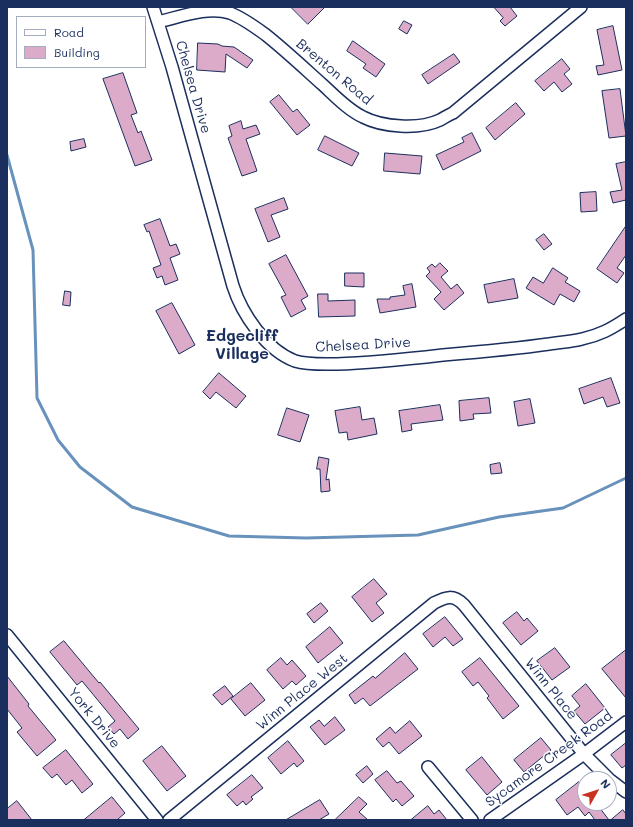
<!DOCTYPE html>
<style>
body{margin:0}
#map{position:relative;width:633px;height:827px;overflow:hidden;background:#fff;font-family:Mali,sans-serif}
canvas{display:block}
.frame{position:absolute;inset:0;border:8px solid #1b2f5e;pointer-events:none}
.legend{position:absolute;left:16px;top:16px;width:130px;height:52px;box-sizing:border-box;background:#fff;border:1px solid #a4acbf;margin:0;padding:5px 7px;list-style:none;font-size:12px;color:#1b2f5e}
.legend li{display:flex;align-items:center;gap:8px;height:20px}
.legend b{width:20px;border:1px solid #a4acbf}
.north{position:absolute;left:577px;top:771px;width:40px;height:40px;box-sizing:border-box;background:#fff;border:1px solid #a4acbf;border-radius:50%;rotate:51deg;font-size:11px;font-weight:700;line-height:16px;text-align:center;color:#1b2f5e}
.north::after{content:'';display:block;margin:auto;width:14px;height:18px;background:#c8321e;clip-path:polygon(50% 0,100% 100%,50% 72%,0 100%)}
</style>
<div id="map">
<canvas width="633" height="827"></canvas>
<div class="frame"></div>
<ul class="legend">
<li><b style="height:5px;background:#fff"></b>Road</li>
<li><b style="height:11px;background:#dcabca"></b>Building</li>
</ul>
<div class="north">N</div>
</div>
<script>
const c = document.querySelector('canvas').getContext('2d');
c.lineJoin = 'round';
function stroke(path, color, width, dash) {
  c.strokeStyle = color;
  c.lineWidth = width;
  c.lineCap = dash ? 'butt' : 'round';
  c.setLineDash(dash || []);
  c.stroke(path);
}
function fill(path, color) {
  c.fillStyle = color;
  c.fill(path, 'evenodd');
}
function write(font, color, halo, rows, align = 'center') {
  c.font = font + ' Mali,sans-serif';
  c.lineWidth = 3;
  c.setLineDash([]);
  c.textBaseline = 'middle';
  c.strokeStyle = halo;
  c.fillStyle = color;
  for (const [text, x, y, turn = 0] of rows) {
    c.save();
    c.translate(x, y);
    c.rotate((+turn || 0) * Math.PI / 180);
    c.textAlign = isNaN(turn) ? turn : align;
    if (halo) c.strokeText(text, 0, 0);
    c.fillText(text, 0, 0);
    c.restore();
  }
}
const stream = new Path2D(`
 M7,155L33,250L37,398L58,440L80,467L132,507L229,536L306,538L418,535L499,517L563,508L626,478`);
const building = new Path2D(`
 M291,7H325L308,24Z
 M494,7H510L517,16L505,26L500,21L503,18Z
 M404,21L412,25L407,34L399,29Z
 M613,26L622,70L598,75L596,66L604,65L597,30Z
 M353,41L385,64L376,77L363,68L366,64L347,51Z
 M198,43L218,44L222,46L234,47L253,60L247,68L226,54L225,72L197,70Z
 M454,54L460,62L428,84L422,75Z
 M562,59L570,69L564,74L572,84L562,92L554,82L544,91L535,81Z
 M123,73L137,113L131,115L138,133L141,131L152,160L135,166L103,79Z
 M620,89L626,136L609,138L602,91Z
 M279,95L293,112L297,109L310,125L297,135L270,102Z
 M516,103L525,114L495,140L486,128Z
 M241,121L243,129L256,125L260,134L246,139L257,171L242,176L228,138L232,136L229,126Z
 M472,133L481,151L443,170L436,155L464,142L462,138Z
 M325,136L359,153L352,166L318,150Z
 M84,139L86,147L71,151L70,142Z
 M385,153L422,156L420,174L384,171Z
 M626,162V200L613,203L610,192L622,190L616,164Z
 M596,192L597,211L581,212L580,193Z
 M284,198L288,209L271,215L280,237L268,242L255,209Z
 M160,219L170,246L176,244L180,254L170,258L178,280L165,285L162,276L157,278L153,268L161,265L149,231L147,232L144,225Z
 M626,226V255L617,268L624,273L617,283L597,269Z
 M544,234L552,244L544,250L536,240Z
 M286,255L308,296L301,300L306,309L291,317L281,297L286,295L269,264Z
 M440,263L448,271L441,277L451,289L457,284L464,293L444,310L434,299L441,292L426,276L430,272L427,268L432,264L435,267Z
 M553,268L568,278L565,282L580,291L574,302L560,294L554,305L526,288L533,277L543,283Z
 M345,273H364V287L345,286Z
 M514,279L518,298L488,303L484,285Z
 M412,284L416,307L380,313L377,299H390V297L405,295L403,286Z
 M65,291L71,292L70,306L63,305Z
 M318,294H328V301L355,300V316L319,317Z
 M172,303L195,345L179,354L156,311Z
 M219,373L246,396L236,408L216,392L210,399L203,392Z
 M611,378L620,403L607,407L603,397L584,404L579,389Z
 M489,398L491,413L473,414L474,419L460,421L459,401Z
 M530,399L535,423L518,426L514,402Z
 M440,405L443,420L411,424L412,430L402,432L399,411Z
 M360,407L362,420L374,418L377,434L348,440L347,432L339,433L335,411Z
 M287,408L309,415L300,442L278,435Z
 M319,457L329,459L326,480L329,479L330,491L321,492L320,469H317Z
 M500,463L502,473L491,474L490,465Z
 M374,579L387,594L376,603L384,613L372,622L352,597Z
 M321,603L328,611L314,623L307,614Z
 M517,612L524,621L527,618L538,631L521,645L503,623Z
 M445,617L463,639L453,646L445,637L433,647L423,634Z
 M330,627L343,643L318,663L306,647Z
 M64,641L99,683L100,682L139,729L128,739L120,729L114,734L108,727L115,721L82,681L77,685L50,652Z
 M555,648L570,667L552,680L537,661Z
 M626,650V698L602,669Z
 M405,653L418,669L370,706L363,698L355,704L349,695L373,676L375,678Z
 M281,658L287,665L292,660L306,676L296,685L292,681L283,689L267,670Z
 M480,658L519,706L503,719L487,698L489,696L478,682L473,686L462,672Z
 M7,676L29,704L28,706L56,740L37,756L17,732L22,728L7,709Z
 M251,683L265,700L245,716L231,699Z
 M586,684L605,708L585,724L574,711L580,706L572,696Z
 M225,686L233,696L222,705L213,695Z
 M335,717L345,730L325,745L310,727L319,720L324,726Z
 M410,721L422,736L399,754L389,742L383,747L376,739L390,727L395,733Z
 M541,738L551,750L524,772L514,760Z
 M288,741L304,761L297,767L294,763L281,774L268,758Z
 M626,743V765L622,768L611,755Z
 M162,746L186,776L167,791L143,761Z
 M66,750L93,784L82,793L72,780L66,785L57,774L52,778L43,768Z
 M482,757L502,782L487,795L466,770Z
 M367,766L373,774L363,783L356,775Z
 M387,771L397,783L401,781L414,796L402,806L396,799L393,802L375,780Z
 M252,775L263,788L251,797L253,799L246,805L243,801L237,806L227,795Z
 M579,782L585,789V803H596L609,820H595L589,812L585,816L578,807L567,815L556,800Z
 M112,797L125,813L117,820H84Z
 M359,797L367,804L359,812L368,820H335Z
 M320,800L329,814L319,820H286Z
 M17,801L32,820H7V809Z
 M428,806L434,814L439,810L447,820H411Z
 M623,810L626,814V820H611Z`);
const minor = new Path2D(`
 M153,7L172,67L233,286C242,314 266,350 295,361C308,365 324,364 337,364C373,363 408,359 443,355C479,352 514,349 549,344C560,342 571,342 582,339C600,335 611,329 626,319
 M158,22C180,17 207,6 230,13C243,18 255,27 266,35C286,51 304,68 323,85C335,96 348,110 363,117C382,127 419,130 440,120C444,118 448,115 453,113L581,7
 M7,635L157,820
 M428,767L472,820
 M169,820L434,603C446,597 453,594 464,605L584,754L609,779L626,792
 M490,820L584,754L626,722`);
const streetNames = [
 ["Brenton Road",334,72,40],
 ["Chelsea Drive",193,87,74],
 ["Chelsea Drive",363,345,-3],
 ["Winn Place",551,689,51],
 ["Winn Place West",302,692,-39],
 ["York Drive",94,718,51],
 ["Sycamore Creek Road",549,759,-36]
];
const quarterNames = [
 ["Edgecliff",242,336],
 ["Village",242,354]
];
stroke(stream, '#6891bc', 3);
fill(building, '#dcabca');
stroke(building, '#1b2f5e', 1);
stroke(minor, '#1b2f5e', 14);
stroke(minor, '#fff', 11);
write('14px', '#1b2f5e', '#fff', streetNames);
write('bold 16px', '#1b2f5e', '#fff', quarterNames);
</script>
